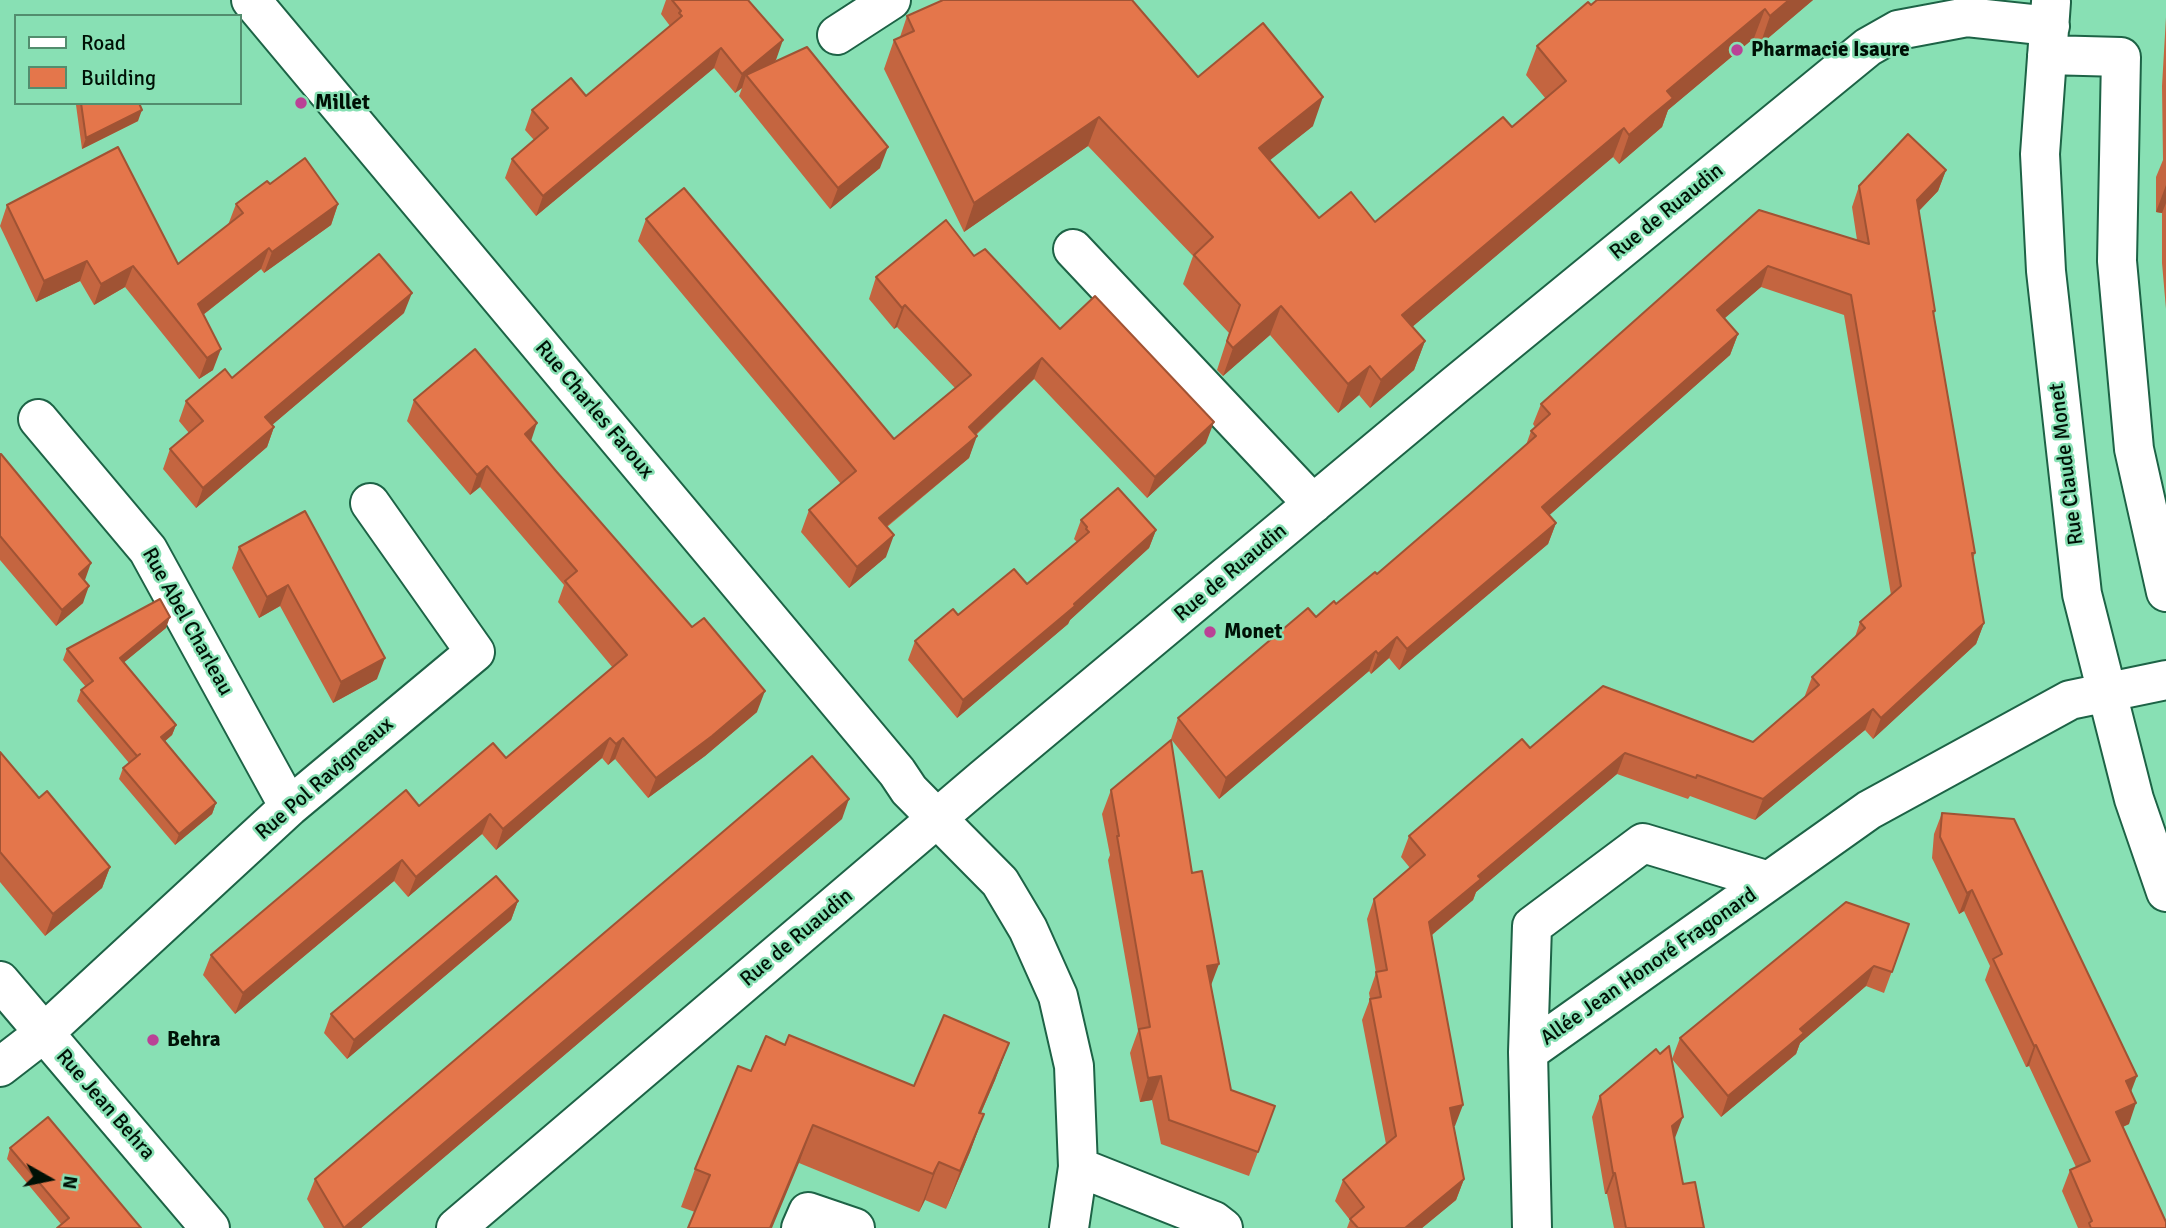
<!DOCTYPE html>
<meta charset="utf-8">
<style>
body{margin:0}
#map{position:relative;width:2166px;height:1228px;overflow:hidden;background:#88e0b4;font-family:Signika,sans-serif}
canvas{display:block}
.legend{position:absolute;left:14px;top:14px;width:228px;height:91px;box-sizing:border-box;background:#88e0b4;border:2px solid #528d6e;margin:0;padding:9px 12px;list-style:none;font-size:21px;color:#001106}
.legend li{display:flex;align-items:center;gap:14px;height:35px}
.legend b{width:35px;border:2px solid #528d6e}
.north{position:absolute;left:14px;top:1144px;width:70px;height:70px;-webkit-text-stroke:5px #88e0b4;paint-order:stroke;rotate:99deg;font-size:19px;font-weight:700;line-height:28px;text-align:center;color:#001106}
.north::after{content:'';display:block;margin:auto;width:24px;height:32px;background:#001106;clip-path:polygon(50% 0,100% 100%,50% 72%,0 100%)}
</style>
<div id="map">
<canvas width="2166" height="1228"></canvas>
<ul class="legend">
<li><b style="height:9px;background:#fff"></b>Road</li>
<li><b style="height:19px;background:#e4764b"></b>Building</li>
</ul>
<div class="north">N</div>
</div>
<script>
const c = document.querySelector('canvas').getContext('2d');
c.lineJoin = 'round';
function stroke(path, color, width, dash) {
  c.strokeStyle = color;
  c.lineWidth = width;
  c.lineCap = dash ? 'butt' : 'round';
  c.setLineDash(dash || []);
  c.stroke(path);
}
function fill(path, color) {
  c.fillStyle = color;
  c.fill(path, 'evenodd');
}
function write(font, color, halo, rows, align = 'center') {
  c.font = font + ' Signika,sans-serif';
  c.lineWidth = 5;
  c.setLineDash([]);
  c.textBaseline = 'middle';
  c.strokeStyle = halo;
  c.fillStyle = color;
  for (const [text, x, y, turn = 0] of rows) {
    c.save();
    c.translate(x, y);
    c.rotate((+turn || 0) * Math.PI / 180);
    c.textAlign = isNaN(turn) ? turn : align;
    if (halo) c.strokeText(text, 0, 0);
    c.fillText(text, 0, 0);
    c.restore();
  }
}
const minor = new Path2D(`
 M251,0L897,772L909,790L1000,882L1028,929L1058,996L1074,1066L1078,1167L1069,1228
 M2051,2L2040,154L2046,271L2082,594L2134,799L2166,892
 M837,35L891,0
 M2047,55L2121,57L2117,261L2134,449L2166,592
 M1073,249L1313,504
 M38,419L148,550L289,807
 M0,981L210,1228
 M1528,1052L1532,926L1643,843L1769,881
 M0,1067L44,1033L289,807L475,652L370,503
 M1078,1167L1214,1221L1223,1228
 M456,1228L983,779L1454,386L1868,47L1898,30L1967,17L2050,26
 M801,1228L808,1212L855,1228
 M1532,1228L1528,1052L1869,810L2070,700L2166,680`);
const wall = new Path2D(`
 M666,0H748L776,60L771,63L880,168L830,209L739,96L742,88L735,93L714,68L536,216L505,178L512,159L534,140L525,130L532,110L586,96L670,26L661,14Z
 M1813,0L1760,45L1754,38L1668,110L1662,127L1641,145L1619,164L1613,157L1412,327L1425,341L1414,370L1370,408L1359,395L1338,413L1270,335L1223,376L1217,370L1229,333L1183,284L1193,256L1088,146L964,232L884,69L894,40L900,37L907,16L1198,77L1313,126L1269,160L1319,218L1375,222L1512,127L1546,99L1526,75L1537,46L1591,5Z
 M2166,17V309L2162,263V213L2156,212V177L2163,160L2162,86Z
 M77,103H139L138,121L82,149L76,105Z
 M1946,170L1938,191L1919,211L1935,311L1934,314L1975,553L1973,559L1984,623L1976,644L1873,739L1865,730L1755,820L1690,796L1688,799L1617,774L1476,892L1473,900L1432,935L1455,1126H1454L1464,1179L1456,1200L1422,1228H1347L1350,1220L1335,1201L1343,1180L1386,1144L1362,1020L1370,999L1369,993L1376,973L1367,919L1374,899L1410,868L1401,857L1409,836L1530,748L1753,742L1804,698L1812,677L1855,637L1860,622L1891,595L1844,315L1761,287L1724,318L1738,334L1730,355L1549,515L1556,523L1548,544L1399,670L1389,658L1371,674L1369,671L1219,799L1171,739L1178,718L1316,617L1336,604L1377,574L1470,494L1526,445L1531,431L1535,427L1533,424L1541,404L1759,210L1857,240L1852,207L1859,186Z
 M270,184L338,204L331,225L264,273L261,269L203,315L213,370L199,379L125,287L94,305L80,281L36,302L0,226L7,205L178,264L228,225L236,204Z
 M646,219L894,439L955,388L897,327L894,329L869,299L876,277L974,256L1060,329L1206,443L1147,498L1034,379L976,435L969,458L887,527L886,557L849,588L801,532L809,510L841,484L638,241Z
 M404,313L272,425L274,427L267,447L196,508L163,469L170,449L189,433L179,421L186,401L232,378Z
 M414,400L531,441L757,712L705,756L648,798L615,759L608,765L602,758L496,850L482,834L408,897L394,881L235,1014L203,975L211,955L419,806L506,758L613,668L558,602L564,585L480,487L470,495L407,421Z
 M0,454L85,580L83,603L56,626L0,560Z
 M305,511L377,679L333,703L280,606L259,618L232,568L239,547Z
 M1081,520L1156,530L1149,548L1070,620L1068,624L957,718L908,660L915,641L958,615L1027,584L1077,542L1074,539Z
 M166,628L124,662L176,725L172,735L165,741L216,803L212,814L175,845L119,779L123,768L129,763L77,701L81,690L86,687L63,660L67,649Z
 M0,752L39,798L110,867L102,888L45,936L0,882Z
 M1111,790L1192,873L1211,985L1231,1090L1275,1106L1249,1176L1161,1144L1152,1100L1140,1102L1130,1053L1138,1031L1108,860L1110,855L1102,814Z
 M1942,813L2131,1092L2129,1124L2123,1127L2166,1228H2078L2062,1191L2070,1170L2076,1167L2029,1066L2026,1067L1985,980L1990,966L1964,911L1959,914L1932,858L1934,834Z
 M842,819L361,1228H324L307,1199L315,1179Z
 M518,901L511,920L347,1059L324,1033L331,1014Z
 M1909,924L1884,993L1866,986L1800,1043L1796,1054L1721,1117L1672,1059L1680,1038Z
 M1009,1043L995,1080L981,1113L984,1114L970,1152L946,1209L925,1200L919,1212L799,1163L695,1212L681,1207L695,1169L751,1071L785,1045L914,1086Z
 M1600,1096L1675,1138L1674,1139L1683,1184L1704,1228H1614L1607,1194H1605L1592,1117Z
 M10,1148L141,1228L61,1224L7,1159Z`);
const shadedWall = new Path2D(`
 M1789,0H1813L1760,45L1770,16Z
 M1765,9L1754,38L1668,110L1662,127L1619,164L1629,135L1667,91Z
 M783,40L776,60L751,80L746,75L742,88L735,93L742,74Z
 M721,48L714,68L536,216L543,196Z
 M1323,97L1313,126L1249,177L1259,148Z
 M142,110L138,121L82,149L86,138Z
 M1099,117L1088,146L964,232L974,203Z
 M1624,128L1613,157L1392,344L1402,315Z
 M888,147L880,168L830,209L838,188Z
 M1946,170L1938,191L1910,220L1917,200Z
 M2166,185V203L2162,213L2156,212Z
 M338,204L331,225L264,273L272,252Z
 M269,248L261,269L190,325L198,304Z
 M87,261L80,281L36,302L44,281Z
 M133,266L125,287L94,305L101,284Z
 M1768,266L1761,287L1710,331L1717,310Z
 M412,293L404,313L258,437L265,417Z
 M905,305L897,327L894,329L902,308Z
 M1281,306L1270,335L1223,376L1233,348Z
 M1738,334L1730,355L1535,528L1542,507Z
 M1425,341L1414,370L1370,408L1381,380Z
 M221,349L213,370L199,379L207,358Z
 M1042,358L1034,379L961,448L969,427Z
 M1370,366L1359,395L1338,413L1348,384Z
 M1214,422L1206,443L1147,498L1155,477Z
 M537,423L530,444L525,434Z
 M274,427L267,447L196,508L203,488Z
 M977,436L969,458L871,539L879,518Z
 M487,466L480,487L470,495L477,475Z
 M1556,523L1548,544L1399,670L1407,649Z
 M1156,530L1149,548L1070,620L1068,624L957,718L963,700L1074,604Z
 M894,535L886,557L849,588L857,567Z
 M91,563L85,580L73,590L79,574Z
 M288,585L280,606L259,618L267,597Z
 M89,586L83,603L56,626L62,610Z
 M170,617L166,628L116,669L120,658Z
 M1984,623L1976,644L1873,739L1881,718Z
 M1397,637L1389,658L1371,674L1378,654Z
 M1376,651L1369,671L1219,799L1226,778Z
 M385,658L377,679L333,703L341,682Z
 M765,691L757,712L705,756L648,798L656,778Z
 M1873,709L1865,730L1755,820L1763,799Z
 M176,725L172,735L157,748L161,737Z
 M610,738L602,758L496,850L503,829Z
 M623,738L615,759L608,765L616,744Z
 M1625,753L1617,774L1476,892L1473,900L1422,943L1429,922L1478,876Z
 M849,799L842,819L361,1228H344Z
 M216,803L212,814L175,845L179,834Z
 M490,814L482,834L408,897L416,877Z
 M402,860L394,881L235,1014L243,993Z
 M110,867L102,888L45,936L53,914Z
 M1972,890L1964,911L1959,914L1967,893Z
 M518,901L511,920L347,1059L354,1040Z
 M1219,964L1210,988L1207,966Z
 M1874,966L1866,986L1800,1043L1796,1054L1721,1117L1728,1096L1800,1029Z
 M1009,1043L995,1080L965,1150L979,1113Z
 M2036,1045L2029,1066L2026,1067L2034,1046Z
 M1161,1076L1152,1100L1140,1102L1148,1078Z
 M2137,1076L2129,1097L2126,1081Z
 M2136,1103L2129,1124L2108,1133L2116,1112Z
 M1463,1105L1455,1126L1443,1128L1450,1108Z
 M984,1114L970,1152L946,1209L960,1171Z
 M1683,1117L1675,1138L1664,1147L1672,1126Z
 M813,1125L799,1163L772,1228H770Z
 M939,1162L925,1200L919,1212L933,1174Z
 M1613,1173H1615L1607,1194H1605Z
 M1464,1179L1456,1200L1422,1228H1405Z`);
const building = new Path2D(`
 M672,0H748L783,40L742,74L721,48L543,196L512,159L548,128L532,110L571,78L586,96L682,16L679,13L681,11Z
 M943,0H1132L1198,77L1263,23L1323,97L1259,148L1319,218L1351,192L1375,222L1503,117L1512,127L1566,81L1537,46L1588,2L1591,5L1597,0H1789L1770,16L1765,9L1667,91L1673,98L1651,116L1629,135L1624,128L1402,315L1425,341L1381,380L1370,366L1348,384L1281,306L1233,348L1227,341L1240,305L1194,255L1213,237L1099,117L974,203L894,40L914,31L907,16Z
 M807,47L888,147L838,188L746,75Z
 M81,103H139L142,110L86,138Z
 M1908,134L1946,170L1917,200L1935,311H1933L1975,553H1972L1984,623L1881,718L1873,709L1763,799L1697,775L1696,778L1625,753L1478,876L1481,879L1429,922L1463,1105L1450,1108L1464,1179L1405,1228H1358L1350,1219L1364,1207L1343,1180L1396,1136L1370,999L1381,997L1376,972L1387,970L1374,899L1425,855L1409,836L1522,739L1530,748L1603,686L1753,742L1819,685L1812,677L1865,628L1860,622L1901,586L1851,295L1768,266L1717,310L1738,334L1542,507L1556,523L1407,649L1397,637L1378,654L1376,651L1226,778L1178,718L1308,608L1316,617L1334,601L1336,604L1375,572L1377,574L1470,494L1536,436L1531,431L1550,414L1541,404L1759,210L1869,244L1859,186Z
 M118,147L178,264L243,213L236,204L267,181L270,184L305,158L338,204L272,252L269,248L198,304L221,349L207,358L133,266L101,284L87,261L44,281L7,205Z
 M684,188L894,439L971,375L905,305L902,308L876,277L946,220L974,256L985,249L1060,329L1095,296L1214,422L1155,477L1042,358L969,427L977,436L879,518L894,535L857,567L809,510L856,471L646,219Z
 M379,254L412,293L265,417L274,427L203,488L170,449L203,421L186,401L225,369L232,378Z
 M475,349L537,423L525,434L556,471L692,627L704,618L765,691L712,736L656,778L623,738L616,744L610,738L503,829L490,814L416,877L402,860L243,993L211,955L406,790L419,806L493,743L506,758L627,655L565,581L577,571L487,466L477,475L414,400Z
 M0,454H1L91,563L79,574L89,586L62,610L0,536Z
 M1118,488L1156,530L1074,604L1075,606L963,700L915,641L953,609L958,615L1014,569L1027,584L1089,532L1086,529L1087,527L1081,520Z
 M305,511L385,658L341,682L288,585L267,597L239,547Z
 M160,599L170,617L120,658L176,725L161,737L216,803L179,834L123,768L140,754L137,756L81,690L93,681L67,649Z
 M1171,740L1192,873L1202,871L1219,964L1207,966L1231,1090L1275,1106L1258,1152L1169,1120L1161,1076L1148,1078L1139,1029L1150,1027L1117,836H1119L1111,790Z
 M0,752L39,798L47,791L110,867L53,914L0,852Z
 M812,756L849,799L344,1228L315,1179Z
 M1942,813L2014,819L2137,1076L2126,1081L2136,1103L2116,1112L2166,1222V1228H2091L2089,1223L2092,1221L2070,1170L2090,1161L2036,1045L2034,1046L1993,959L2002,954L1972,890L1967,893L1940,837Z
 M496,876L518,901L354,1040L331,1014Z
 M1846,902L1909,924L1892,972L1874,966L1800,1029L1804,1033L1728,1096L1680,1038Z
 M944,1015L1009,1043L979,1113L984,1114L960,1171L939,1162L933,1174L813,1125L770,1228H688L710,1175L695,1169L738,1066L751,1071L766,1036L785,1045L789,1035L914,1086Z
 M1669,1046L1683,1117L1672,1126L1683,1184L1695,1182L1704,1228H1626L1615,1173H1613L1600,1096L1656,1049L1660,1054Z
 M48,1117L141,1228H57L69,1218L10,1148Z`);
const markers = [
 [1737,50,7,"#ba4296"],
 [301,103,7,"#ba4296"],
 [1210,632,7,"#ba4296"],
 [153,1040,7,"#ba4296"]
];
const poiNames = [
 ["Pharmacie Isaure",1751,50],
 ["Millet",315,103],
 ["Monet",1224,632],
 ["Behra",167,1040]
];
const streetNames = [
 ["Rue de Ruaudin",1667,212,-39],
 ["Rue Charles Faroux",594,410,50],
 ["Rue Claude Monet",2067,464,-97],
 ["Rue de Ruaudin",1231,573,-40],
 ["Rue Abel Charleau",187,622,61],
 ["Rue Pol Ravigneaux",325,779,-41],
 ["Rue de Ruaudin",797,938,-40],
 ["Allée Jean Honoré Fragonard",1649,967,-35],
 ["Rue Jean Behra",105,1105,49]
];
stroke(minor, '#1d6346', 42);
stroke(minor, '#fff', 38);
fill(wall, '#c46540');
fill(shadedWall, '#a05334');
fill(building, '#e4764b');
stroke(building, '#a05334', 2);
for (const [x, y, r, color] of markers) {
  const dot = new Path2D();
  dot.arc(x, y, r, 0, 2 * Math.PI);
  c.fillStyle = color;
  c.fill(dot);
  stroke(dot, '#88e0b4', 2.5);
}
write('bold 21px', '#001106', '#88e0b4', poiNames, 'left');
write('21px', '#001106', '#88e0b4', streetNames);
</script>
